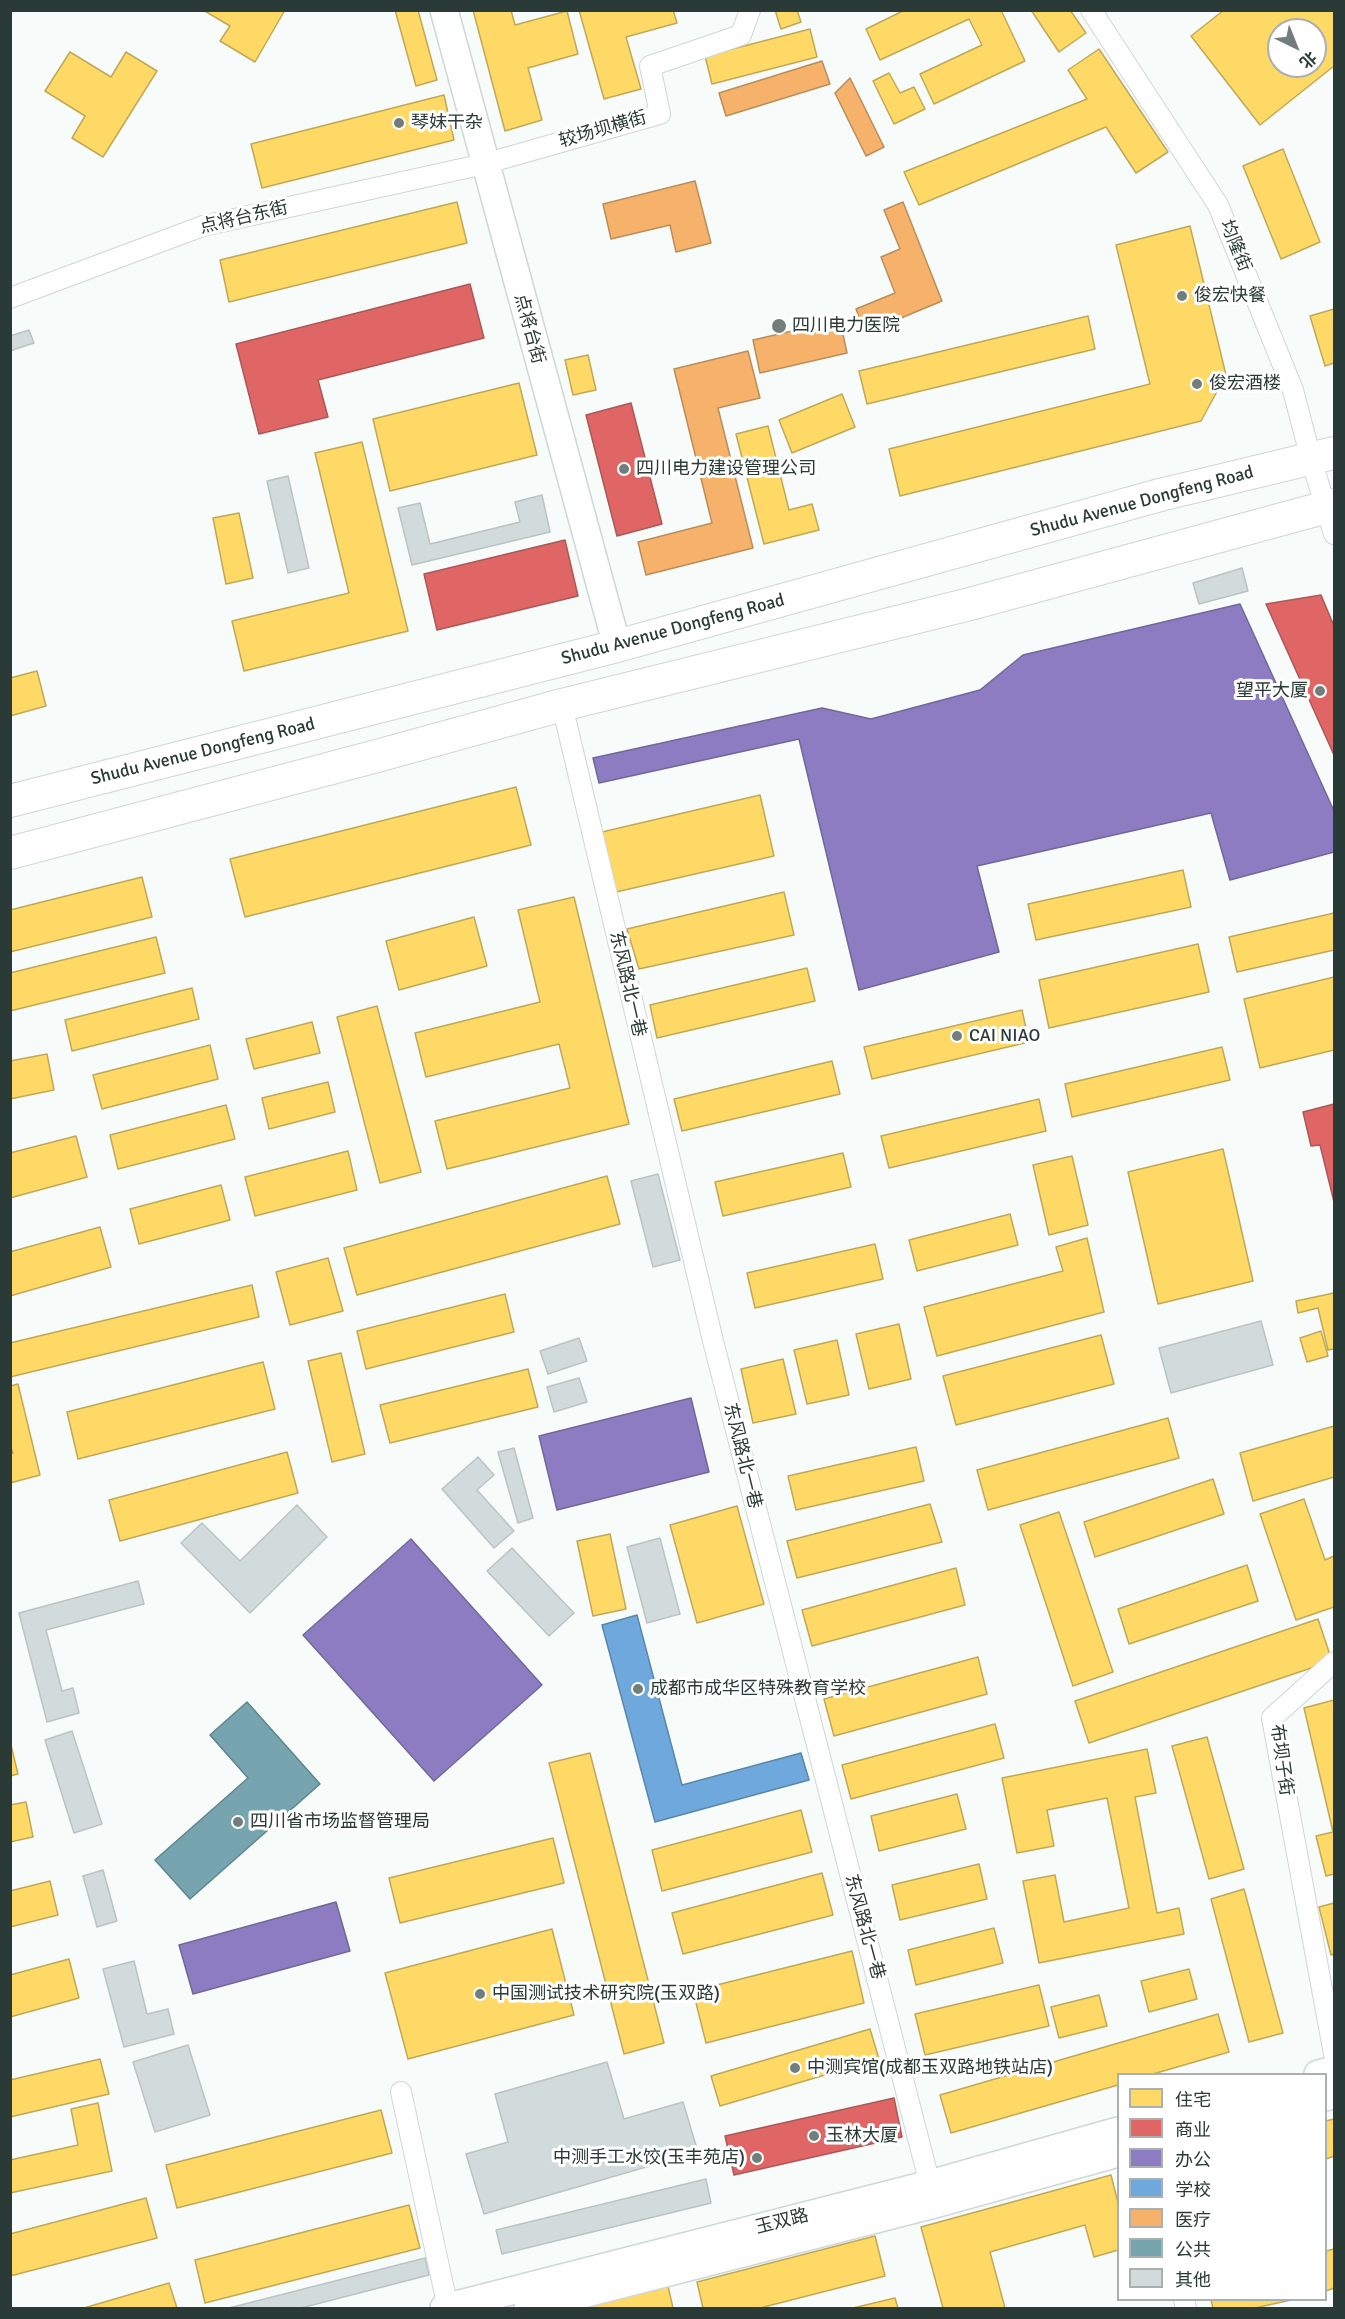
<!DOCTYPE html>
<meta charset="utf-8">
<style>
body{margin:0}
#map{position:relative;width:1345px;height:2319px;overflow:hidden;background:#f7fbfa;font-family:Signika,"Noto Sans SC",sans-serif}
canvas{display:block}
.frame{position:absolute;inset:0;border:12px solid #2a3a36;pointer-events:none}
.legend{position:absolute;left:1117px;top:2073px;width:210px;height:228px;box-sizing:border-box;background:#fff;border:2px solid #aab0af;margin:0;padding:8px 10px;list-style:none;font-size:18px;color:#2a3a36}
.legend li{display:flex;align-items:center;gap:12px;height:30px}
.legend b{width:30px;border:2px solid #aab0af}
.north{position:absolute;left:1267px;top:18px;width:60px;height:60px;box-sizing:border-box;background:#fff;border:2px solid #aab0af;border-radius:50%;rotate:137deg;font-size:16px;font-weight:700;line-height:24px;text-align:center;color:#2a3a36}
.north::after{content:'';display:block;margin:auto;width:21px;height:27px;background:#727e7b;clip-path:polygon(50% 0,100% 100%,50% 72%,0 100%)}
</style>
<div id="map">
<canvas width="1345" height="2319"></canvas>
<div class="frame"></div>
<ul class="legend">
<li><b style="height:16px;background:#ffd966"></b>住宅</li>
<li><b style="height:16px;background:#e06666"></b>商业</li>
<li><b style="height:16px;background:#8e7cc3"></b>办公</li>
<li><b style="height:16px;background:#6fa8dc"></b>学校</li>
<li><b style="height:16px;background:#f6b26b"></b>医疗</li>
<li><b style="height:16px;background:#76a5af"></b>公共</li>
<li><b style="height:16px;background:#d1dbdb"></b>其他</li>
</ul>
<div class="north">北</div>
</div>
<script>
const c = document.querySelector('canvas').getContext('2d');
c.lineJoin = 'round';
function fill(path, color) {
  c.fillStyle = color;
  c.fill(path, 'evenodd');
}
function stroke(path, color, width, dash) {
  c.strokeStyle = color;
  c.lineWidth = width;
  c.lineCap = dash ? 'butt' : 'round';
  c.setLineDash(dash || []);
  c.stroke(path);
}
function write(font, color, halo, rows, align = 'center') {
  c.font = font + ' Signika,"Noto Sans SC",sans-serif';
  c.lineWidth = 6;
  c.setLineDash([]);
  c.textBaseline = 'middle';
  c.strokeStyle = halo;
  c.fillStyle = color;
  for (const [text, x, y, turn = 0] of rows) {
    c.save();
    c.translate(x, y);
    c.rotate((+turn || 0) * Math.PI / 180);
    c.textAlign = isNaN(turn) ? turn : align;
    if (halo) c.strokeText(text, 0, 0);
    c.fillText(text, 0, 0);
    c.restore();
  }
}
const homes = new Path2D(`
 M203,10H285L255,62L220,41L230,26Z
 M395,10H418L437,80L416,86Z
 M473,10H511L515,25L567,11L578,54L528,68L542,120L505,131Z
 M579,10H673L677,23L626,37L641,89L604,99Z
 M775,10H797L801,22L781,29Z
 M905,10H1001L1025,61L934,104L920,74L982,45L969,19L880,60L866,29Z
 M1031,10H1070L1086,33L1059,52Z
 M1224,10H1334V66L1260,125L1191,36ZM1279,30H1315V66H1279Z
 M810,29L817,57L712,84L705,56Z
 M1099,49L1168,152L1136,173L1106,127L919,205L904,172L1087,99L1068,70Z
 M70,52L111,77L126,52L157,71L103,157L72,138L85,116L45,91Z
 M889,73L900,93L914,87L925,109L894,124L873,81Z
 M444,95L454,140L262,188L251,144Z
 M1283,149L1320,242L1281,259L1243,166Z
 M457,202L467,243L229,302L220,260Z
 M1190,226L1226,375L1201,421L900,496L889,449L1150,384L1116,245Z
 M1334,309V363L1325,366L1310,316Z
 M1088,316L1095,349L867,404L859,371Z
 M588,355L596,390L573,395L565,360Z
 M519,383L537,455L390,491L373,419Z
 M842,394L855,427L792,453L779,420Z
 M768,426L789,510L812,504L819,530L764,544L736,434Z
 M362,442L408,631L244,671L232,621L349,593L315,453Z
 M239,513L253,578L226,584L213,518Z
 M37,671L46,706L10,716V678Z
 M516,787L531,845L245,917L230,859Z
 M760,795L774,856L616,892L602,832Z
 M1183,870L1191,907L1036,940L1028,904Z
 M142,877L152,917L10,952V910Z
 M784,892L794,935L639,969L627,929Z
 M574,897L629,1124L447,1169L435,1121L570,1088L559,1044L426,1077L415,1033L540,1002L518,910Z
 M1334,913V950L1237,972L1229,937Z
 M474,917L487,966L399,990L386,941Z
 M156,937L165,973L10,1011V973Z
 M1198,944L1209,992L1049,1028L1039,980Z
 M807,968L815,1001L657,1038L650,1005Z
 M1334,977V1050L1260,1068L1244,999Z
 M192,988L199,1019L72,1051L65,1020Z
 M377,1006L421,1172L380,1183L337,1017Z
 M1022,1010L1029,1042L872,1079L864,1047Z
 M312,1022L320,1053L254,1069L246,1039Z
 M210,1045L218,1079L102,1109L93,1075Z
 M1222,1047L1230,1080L1072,1117L1065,1084Z
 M47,1054L54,1090L10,1099V1061Z
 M832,1061L840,1094L682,1131L674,1099Z
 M328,1082L335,1112L269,1129L262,1098Z
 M1039,1099L1046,1131L889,1168L881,1136Z
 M226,1105L235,1139L118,1169L110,1135Z
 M76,1136L87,1177L10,1198V1153Z
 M1223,1149L1253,1281L1158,1304L1128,1172Z
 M348,1151L357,1190L255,1216L245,1177Z
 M843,1153L851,1187L723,1216L715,1182Z
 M1072,1156L1088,1225L1049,1235L1033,1165Z
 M607,1176L620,1224L357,1295L344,1248Z
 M221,1185L230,1220L139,1244L130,1209Z
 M1010,1214L1018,1245L917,1271L909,1240Z
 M100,1227L111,1267L10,1296V1252Z
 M1087,1238L1104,1312L937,1356L924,1307L1063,1271L1056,1247Z
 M875,1244L883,1279L755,1308L747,1273Z
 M328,1258L343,1311L290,1325L276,1272Z
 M252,1285L259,1317L10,1377V1343Z
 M1334,1293V1349L1328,1350L1318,1308L1298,1313L1296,1301Z
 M505,1294L514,1332L366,1369L357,1331Z
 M899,1324L911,1379L869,1389L856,1334Z
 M1321,1331L1328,1356L1307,1362L1300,1338Z
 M1101,1335L1114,1384L956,1425L943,1376Z
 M837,1340L849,1395L807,1404L794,1350Z
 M341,1353L365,1454L332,1462L308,1361Z
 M783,1359L796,1414L753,1423L741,1369Z
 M263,1362L275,1409L78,1459L67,1412Z
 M528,1369L538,1407L390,1443L380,1405Z
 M18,1384L40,1475L10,1483V1454L13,1453L10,1445V1386Z
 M1168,1418L1179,1458L988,1510L977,1470Z
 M1334,1426V1477L1253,1501L1240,1453Z
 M916,1447L924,1481L796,1510L788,1476Z
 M287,1452L298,1493L120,1541L109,1500Z
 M1213,1479L1224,1514L1095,1557L1084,1522Z
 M1304,1499L1325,1560L1334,1556V1607L1296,1620L1260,1514Z
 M930,1504L942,1542L797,1578L787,1541Z
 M737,1506L764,1604L697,1623L670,1525Z
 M1059,1512L1113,1672L1073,1686L1020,1525Z
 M610,1534L626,1609L593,1616L577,1541Z
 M1247,1565L1258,1601L1129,1644L1118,1609Z
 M956,1568L965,1605L812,1646L802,1610Z
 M1318,1619L1332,1661L1089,1743L1075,1701Z
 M978,1657L987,1694L834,1736L824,1699Z
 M1334,1700V1874L1326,1876L1316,1836L1333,1832L1304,1708Z
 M995,1724L1004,1758L851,1799L842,1765Z
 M1207,1737L1244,1869L1209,1879L1172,1746Z
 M10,1741L18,1774L10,1776Z
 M1147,1749L1156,1793L1135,1797L1157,1913L1179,1908L1184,1934L1039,1963L1023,1881L1055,1875L1064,1922L1129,1908L1107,1798L1047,1810L1054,1846L1017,1853L1002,1778Z
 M590,1753L664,2043L624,2054L549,1763Z
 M957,1794L966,1829L879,1851L871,1816Z
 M26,1802L33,1837L10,1842V1805Z
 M801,1810L812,1852L662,1891L652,1850Z
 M553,1838L564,1883L400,1923L389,1878Z
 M979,1864L987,1899L900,1920L892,1885Z
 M822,1873L833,1915L683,1954L672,1913Z
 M50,1881L58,1915L10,1927V1891Z
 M1244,1889L1283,2033L1249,2042L1211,1899Z
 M1334,1903V1954L1331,1955L1319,1907Z
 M994,1928L1003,1963L916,1985L908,1950Z
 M552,1929L574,2015L408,2059L385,1973Z
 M852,1951L864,2003L706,2043L693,1991Z
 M69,1959L79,1998L10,2017V1975Z
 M1189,1969L1197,1999L1149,2012L1141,1981Z
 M1039,1985L1049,2026L925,2055L915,2014Z
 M1099,1995L1107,2026L1059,2038L1051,2007Z
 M1218,2014L1229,2052L1153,2074H1118V2085L951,2133L940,2095Z
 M870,2029L879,2059L720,2106L711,2076Z
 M100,2059L109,2094L10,2117V2080Z
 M98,2103L112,2171L10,2193V2160L78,2145L71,2109Z
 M381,2110L392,2153L177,2208L166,2165Z
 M1334,2119V2156L1326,2159V2121Z
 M1111,2175L1118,2203V2250L1094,2257L1085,2225L990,2252L1005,2308H943L921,2227Z
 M146,2198L157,2238L10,2276V2234Z
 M409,2205L420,2248L205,2303L195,2260Z
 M875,2236L885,2276L760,2308H703L697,2282Z
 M1334,2249V2288L1326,2291V2251Z
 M169,2283L177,2308H84Z
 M668,2286L673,2308H582Z
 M895,2298L898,2308H853Z
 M1211,2300H1291L1255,2308H1213Z`);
const shops = new Path2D(`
 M470,284L484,338L318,380L328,417L259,434L236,344Z
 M631,403L662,524L617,536L586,415Z
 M565,540L578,596L437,630L424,574Z
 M1321,595L1334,626V755L1266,604Z
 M1334,1104V1202L1320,1145L1311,1146L1303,1112Z
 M894,2098L902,2137L734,2175L725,2136Z`);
const offices = new Path2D(`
 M1240,604L1334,811V852L1230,880L1211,813L977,866L999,952L859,990L799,739L599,783L593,758L822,708L871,719L980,690L1023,655Z
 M691,1398L709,1472L557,1510L539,1436Z
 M411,1539L542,1685L434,1781L303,1635Z
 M336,1902L350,1951L193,1994L179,1945Z`);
const schools = new Path2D(`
 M637,1615L682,1785L801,1753L809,1780L655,1822L602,1625Z`);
const health = new Path2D(`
 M822,61L830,84L726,116L719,93Z
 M850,78L884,147L866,156L835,93Z
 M695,181L711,243L676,252L670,225L611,239L603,204Z
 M903,202L942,301L865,333L856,309L895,293L881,257L900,249L884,210Z
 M840,320L847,353L760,373L753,340Z
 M748,351L760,398L718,408L753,548L646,575L638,542L712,523L674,369Z`);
const public = new Path2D(`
 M247,1702L320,1784L190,1899L155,1860L248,1778L210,1735Z`);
const building = new Path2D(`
 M29,330L34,343L10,351V336Z
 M288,476L309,568L288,573L267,481Z
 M542,495L550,532L412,565L398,508L420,503L430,544L520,522L515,502Z
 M1242,568L1248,591L1199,604L1193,583Z
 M658,1174L680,1260L653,1267L631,1181Z
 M1261,1321L1273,1365L1171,1393L1159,1348Z
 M579,1338L587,1361L548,1374L540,1351Z
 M579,1378L587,1402L554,1412L547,1387Z
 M514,1448L533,1518L518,1523L498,1452Z
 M478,1457L494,1475L477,1490L514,1531L494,1548L442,1489Z
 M297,1505L327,1537L250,1613L181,1543L202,1523L240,1561Z
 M660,1538L680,1614L647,1623L627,1547Z
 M512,1548L574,1613L549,1636L487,1571Z
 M138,1581L144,1604L46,1630L62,1691L73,1688L79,1713L47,1722L19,1613Z
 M72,1731L102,1824L74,1833L45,1740Z
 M103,1870L117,1921L97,1927L83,1876Z
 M134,1961L147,2014L168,2009L174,2034L124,2047L103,1969Z
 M188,2045L210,2115L155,2132L133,2062Z
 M607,2062L624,2119L683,2102L698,2152L484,2214L466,2154L508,2142L495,2094Z
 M706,2179L711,2203L502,2254L496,2230Z
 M425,2258L429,2275L301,2308H229Z`);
const street = new Path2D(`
 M1091,10L1218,205L1293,390L1311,459L1334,534
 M10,298L203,226L484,164L660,114L650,66L741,35L750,10
 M562,705L713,1341L933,2196
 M1334,1662L1272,1718L1334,2054
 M401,2092L448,2308
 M1184,2300L1186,2308`);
const secondary = new Path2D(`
 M444,10L617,646
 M1318,2074L1334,2070
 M1326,2097L1334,2094
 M444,2308L930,2184L1118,2131
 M528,2308L935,2204L1118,2153`);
const primary = new Path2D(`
 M10,801L617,646L1160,495L1334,453
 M10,853L377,756L562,705L970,604L1334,505`);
const markers = [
 [399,123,6,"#727e7b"],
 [1182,296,6,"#727e7b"],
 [779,326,8,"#727e7b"],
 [1197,384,6,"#727e7b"],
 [624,469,6,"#727e7b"],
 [1320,691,6,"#727e7b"],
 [957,1036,6,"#727e7b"],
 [638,1689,6,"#727e7b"],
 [238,1822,6,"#727e7b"],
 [480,1994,6,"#727e7b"],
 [795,2068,6,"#727e7b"],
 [814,2136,6,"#727e7b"],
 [757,2158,6,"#727e7b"]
];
const poiNames = [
 ["琴妹干杂",411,123],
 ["俊宏快餐",1194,296],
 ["四川电力医院",792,326],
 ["俊宏酒楼",1209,384],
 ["四川电力建设管理公司",636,469],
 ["望平大厦",1308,691,"right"],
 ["CAI NIAO",969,1036],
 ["成都市成华区特殊教育学校",650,1689],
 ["四川省市场监督管理局",250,1822],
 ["中国测试技术研究院(玉双路)",492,1994],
 ["中测宾馆(成都玉双路地铁站店)",807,2068],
 ["玉林大厦",826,2136],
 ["中测手工水饺(玉丰苑店)",745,2158,"right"]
];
const streetNames = [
 ["较场坝横街",603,130,-16],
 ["点将台东街",244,218,-13],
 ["均隆街",1235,246,68],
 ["点将台街",529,329,75],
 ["Shudu Avenue Dongfeng Road",1142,502,-15],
 ["Shudu Avenue Dongfeng Road",673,630,-15],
 ["Shudu Avenue Dongfeng Road",203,752,-14],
 ["东风路北一巷",627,984,77],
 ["东风路北一巷",742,1456,76],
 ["布坝子街",1281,1760,82],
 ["东风路北一巷",864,1927,75],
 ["玉双路",782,2222,-14]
];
fill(homes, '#ffd966');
stroke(homes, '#bfa958', 1.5);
fill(shops, '#e06666');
stroke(shops, '#a95958', 1.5);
fill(offices, '#8e7cc3');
stroke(offices, '#706899', 1.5);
fill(schools, '#6fa8dc');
stroke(schools, '#5a87aa', 1.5);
fill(health, '#f6b26b');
stroke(health, '#b98e5b', 1.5);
fill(public, '#76a5af');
stroke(public, '#5f858b', 1.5);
fill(building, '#d1dbdb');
stroke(building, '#bbc4c4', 1.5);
stroke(street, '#ced8d6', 22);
stroke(secondary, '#ced8d6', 30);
stroke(primary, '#ced8d6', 34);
stroke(street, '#fefefe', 20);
stroke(secondary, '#fefefe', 27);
stroke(primary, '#fefefe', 32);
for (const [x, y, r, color] of markers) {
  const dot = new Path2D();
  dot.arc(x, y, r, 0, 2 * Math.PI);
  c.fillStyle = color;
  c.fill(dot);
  stroke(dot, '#fff', 2);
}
write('18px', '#2a3a36', '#fff', poiNames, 'left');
write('18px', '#2a3a36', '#fff', streetNames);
</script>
